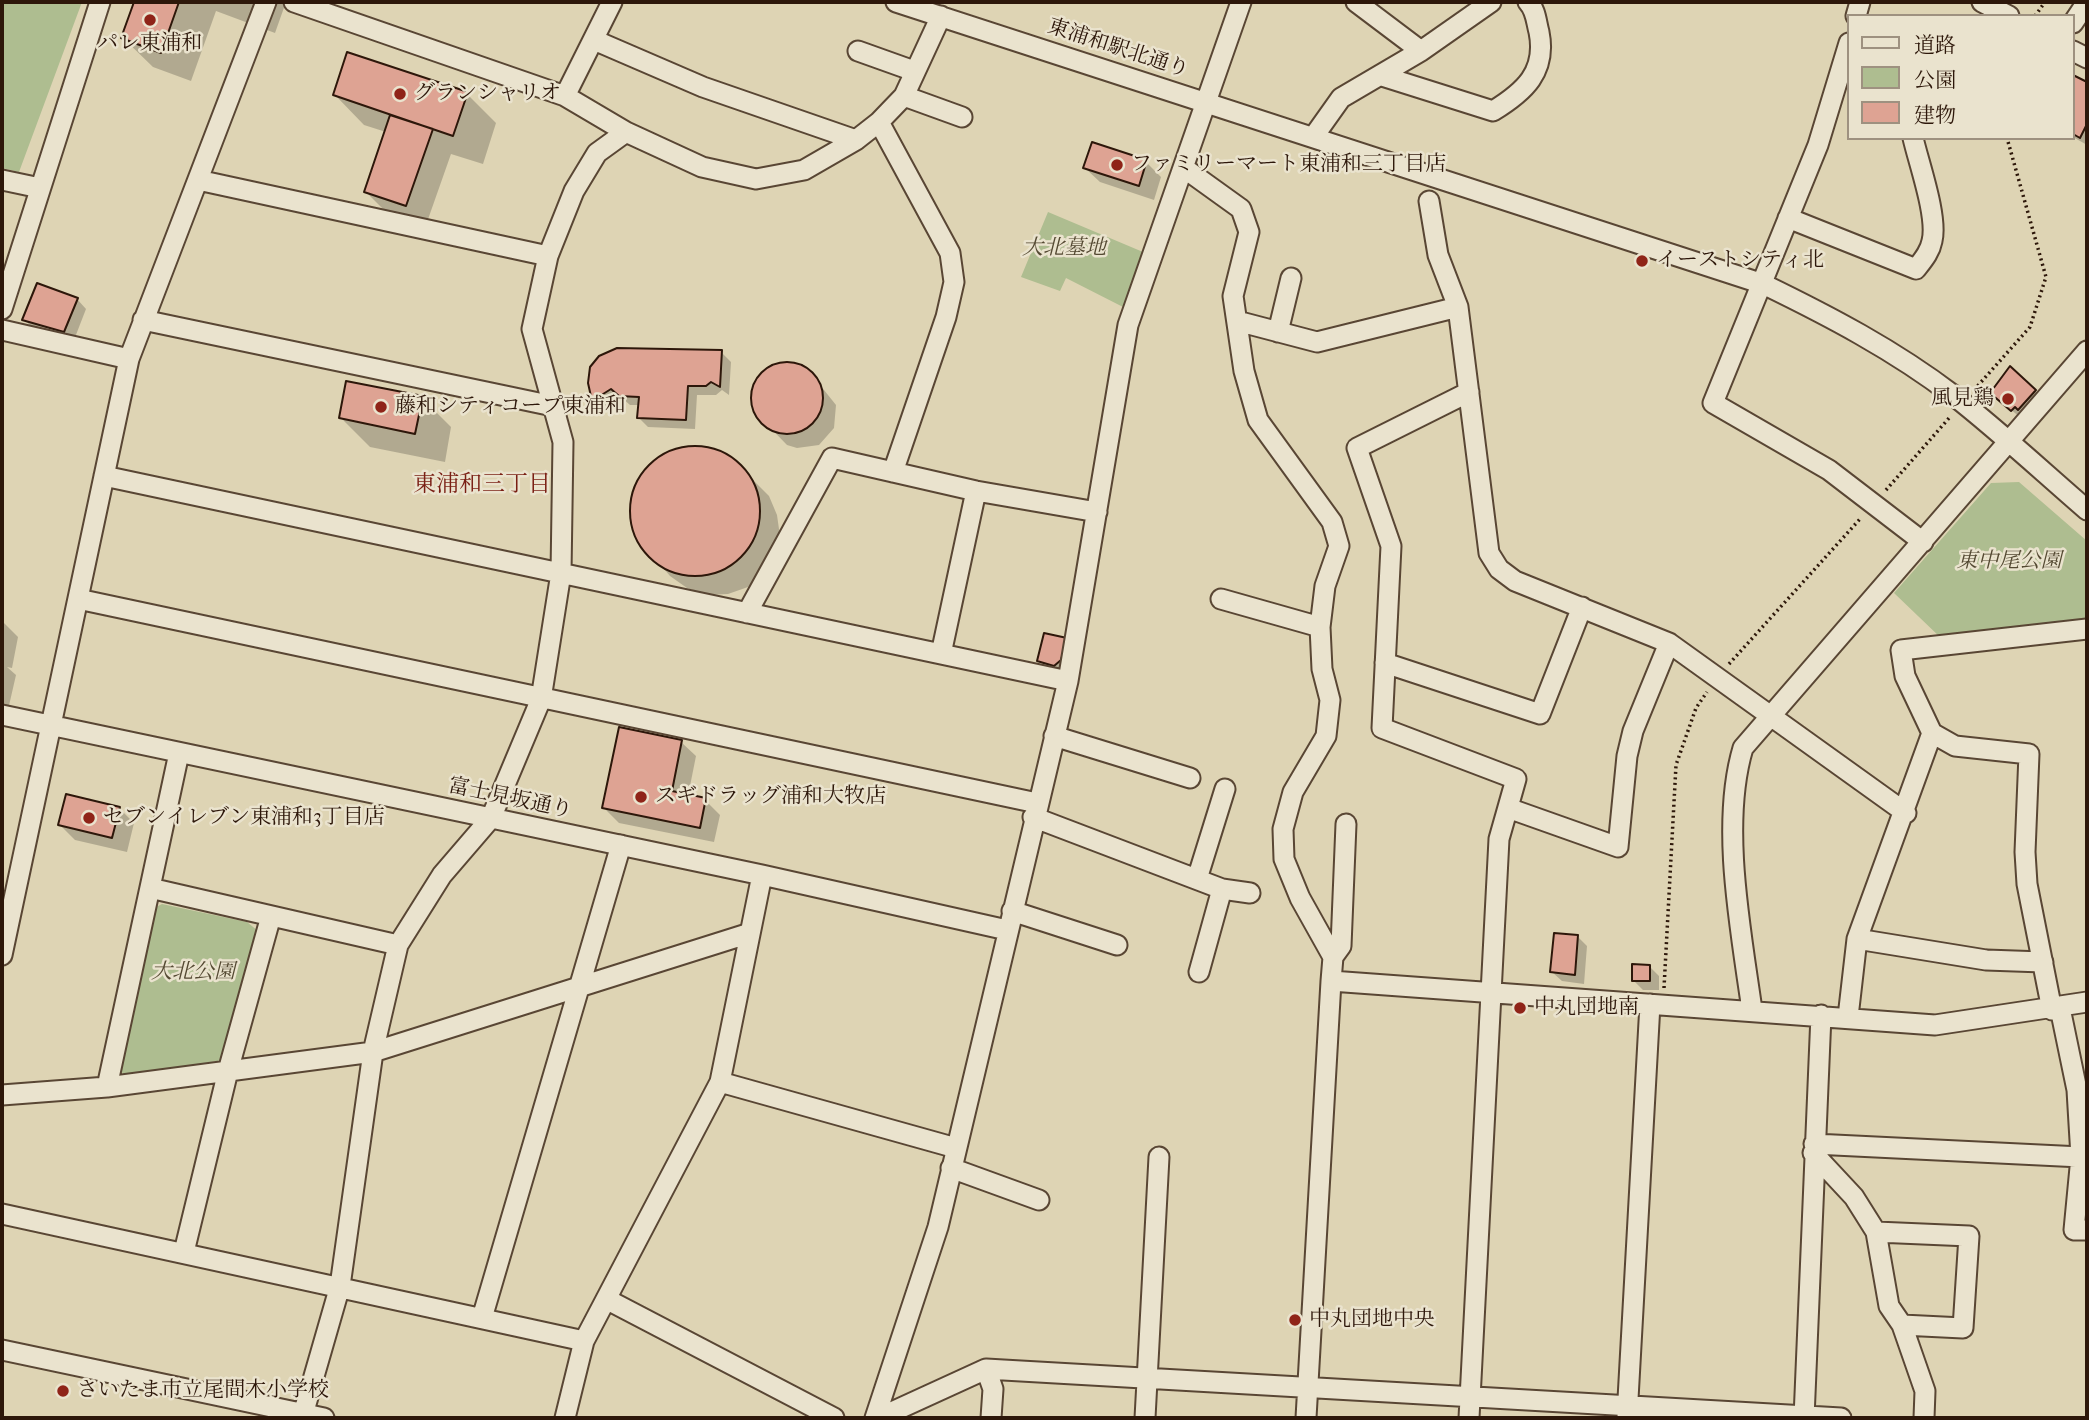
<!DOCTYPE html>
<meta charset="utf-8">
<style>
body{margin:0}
#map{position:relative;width:2089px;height:1420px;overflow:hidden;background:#ded4b4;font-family:"IM FELL French Canon","Noto Serif JP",serif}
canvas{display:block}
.frame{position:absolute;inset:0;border:4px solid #2d170a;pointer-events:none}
.legend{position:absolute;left:1847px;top:14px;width:228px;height:126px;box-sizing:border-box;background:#eae3ce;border:2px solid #9e9180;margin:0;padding:9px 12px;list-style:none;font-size:21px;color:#2d170a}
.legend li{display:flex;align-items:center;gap:14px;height:35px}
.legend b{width:35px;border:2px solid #9e9180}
</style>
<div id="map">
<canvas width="2089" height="1420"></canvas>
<div class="frame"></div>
<ul class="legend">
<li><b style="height:9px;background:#eae3ce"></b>道路</li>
<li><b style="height:19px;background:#aebd90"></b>公園</li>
<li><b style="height:19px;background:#dea393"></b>建物</li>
</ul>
</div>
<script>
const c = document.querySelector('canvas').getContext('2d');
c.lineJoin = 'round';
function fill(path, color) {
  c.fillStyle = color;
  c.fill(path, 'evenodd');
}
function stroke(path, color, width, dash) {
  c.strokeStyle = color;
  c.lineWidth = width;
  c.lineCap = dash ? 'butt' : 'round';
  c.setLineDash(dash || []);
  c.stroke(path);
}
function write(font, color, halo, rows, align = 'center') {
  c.font = font + ' "IM FELL French Canon","Noto Serif JP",serif';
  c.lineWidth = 5;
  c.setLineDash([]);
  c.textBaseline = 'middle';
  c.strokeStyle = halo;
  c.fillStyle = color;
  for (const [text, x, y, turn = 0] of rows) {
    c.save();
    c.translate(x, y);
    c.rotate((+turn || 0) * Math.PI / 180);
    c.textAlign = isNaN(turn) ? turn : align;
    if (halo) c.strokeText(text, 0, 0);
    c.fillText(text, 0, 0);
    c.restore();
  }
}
const green = new Path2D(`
 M2,2H82L19,172L2,168Z
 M1048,212L1143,252L1125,308L1066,278L1060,291L1021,277Z
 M2019,482L2087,541V618L2067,624L1942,639L1894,593L1991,483Z
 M162,904L247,922L258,931L223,1060L127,1076L121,1072L154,908Z`);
const shadow = new Path2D(`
 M136,2H286L275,33L216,11L191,81L153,67L123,38Z
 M2073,77L2087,84V145L2073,137Z
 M467,94L496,123L483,164L451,154L426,225L386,212L366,192L386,132L364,125L335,95Z
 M1146,162L1161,177L1154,200L1100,182L1085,168Z
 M77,299L86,309L74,340L34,329L24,320Z
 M721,352L731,362L729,395L722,390L716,395H697L695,429L648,427L638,417L640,405H630L621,397L603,409L594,400L589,383Z
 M786,363L808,370L836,405L834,428L819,445L797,448L787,445L756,413L752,403L757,380L774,366Z
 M2035,391L2045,400L2022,419L2002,402Z
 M422,398L451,427L445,462L370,447L341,418Z
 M694,447L715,450L733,460L769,496L777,515L780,536L764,574L748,587L728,594L707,595L687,588L670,576L637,537L632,517L633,496L641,477L655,461L673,451Z
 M2,621L18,637L12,668L7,667L16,675L8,710L2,709Z
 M1045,635L1081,654L1054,676L1039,661Z
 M681,742L696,756L688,796L705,800L720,815L714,842L619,823L604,808Z
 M119,808L134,823L127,852L75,840L60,825Z
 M1577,936L1587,946L1584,984L1562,981L1552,972Z
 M1649,966L1659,976V990H1643L1633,980Z`);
const building = new Path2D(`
 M134,2H179L161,53L121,38Z
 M347,52L468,92L453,136L333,95Z
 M2073,75L2087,82V124L2080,138L2073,134Z
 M390,115L433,129L406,206L364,192Z
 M1092,142L1147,160L1139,186L1083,168Z
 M37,283L78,298L64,332L22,320Z
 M617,348L722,350L720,387L711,382L706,386H688L686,420L637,418L639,397L619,396L611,389L592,401L588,383L590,367L599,356Z
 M751 398a36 36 0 1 1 72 0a36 36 0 1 1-72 0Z
 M2010,366L2036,390L2018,410L2015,407L2011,411L1990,393Z
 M346,381L423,396L415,434L339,418Z
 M630 511a65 65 0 1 1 130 0a65 65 0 1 1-130 0Z
 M1044,633L1067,638L1061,660L1054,666L1037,661Z
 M619,727L682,740L672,791L706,798L700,828L602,808Z
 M66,794L120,807L112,838L58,825Z
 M1554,933L1578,935L1575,975L1550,972Z
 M1632,964L1650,965V981H1632Z`);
const path = new Path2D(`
 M2035,16L2045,2
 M1974,390L2030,327L2046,277L2007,138
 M1886,490L1950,417
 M1729,664L1860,519
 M1664,988L1676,765L1696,708L1707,692`);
const minor = new Path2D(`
 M294,2L565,96L626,132L702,167L756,179L804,170L856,140L879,122L904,96L941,16
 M896,2L1763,284C1829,316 1894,350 1953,395C1999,431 2043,472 2087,510
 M1356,2L1421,51
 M1982,2L2009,16
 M1856,16L1860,2
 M2073,23L2087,2
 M594,40L703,87L856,140
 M1849,43L1818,145L1713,403L1829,470L1923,542
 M858,51L914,71
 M2073,51L2087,58
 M1382,76L1493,111C1524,92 1547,72 1539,32C1536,21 1536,10 1528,2
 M565,96L612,2
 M904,96L962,117
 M879,122L950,253L954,282L946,317L893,472
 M1314,136L1341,98L1421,51L1491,2
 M1184,168L1241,209L1249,232L1233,296L1244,371L1258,420L1332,522L1339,546L1325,586L1320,627L1322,669L1330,700L1326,736L1293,792L1283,829L1284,859L1300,898L1333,957
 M2,180L40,188
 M198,180L548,256
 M1429,201L1438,255L1458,307L1489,553L1499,569L1515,581L1669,643L1906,813
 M1788,218L1916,269C1923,260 1930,252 1932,241C1938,217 1919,164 1913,138
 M2,309L100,2
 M143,320L553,406
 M1237,321L1317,342L1458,307
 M2,330L129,359
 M1278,332L1291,278
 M1469,392L1357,448L1391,546L1382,728L1516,779L1499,839L1469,1418
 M104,476L1068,681
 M78,599L1037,803
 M1221,599L1320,627
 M747,613L832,458L976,491L1097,512
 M941,654L976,491
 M1385,663L1540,714L1582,607
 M2,715L762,875L1007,930
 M1932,733L1955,746L2029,754L2025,852L2027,884L2052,1010
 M1054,736L1190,778
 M1508,808L1618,847L1627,756L1633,731L1669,643
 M1033,817L1222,889L1250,893
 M1197,879L1225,789
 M150,888L398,945
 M1012,911L1117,945
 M1857,939L1986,960L2043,962
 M2,955L129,359L266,2
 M1199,972L1222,889
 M1331,981L1935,1025L2087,1002
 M2060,1008L2077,1090L2081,1157L2074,1230H2087
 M1752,1010C1741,931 1720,825 1743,748L2087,351
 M1848,1017L1857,939L1932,733L1905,676L1901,650L2087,629
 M720,1082L956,1148
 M107,1087L179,753
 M2,1095L107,1087L373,1052L750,933
 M1814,1144L2081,1157
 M1813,1153L1854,1197L1876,1232L1889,1306L1902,1325L1925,1391L1924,1418
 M951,1168L1039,1200
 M2,1214L584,1341
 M1876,1232L1969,1236L1963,1328L1902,1325
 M184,1252L228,1071L271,916
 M606,1299L834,1418
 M482,1318L621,845
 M2,1350L324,1418
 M986,1369L993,1389L991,1418
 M1627,1417L1650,1004
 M302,1418L340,1286L373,1052L398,945L442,875L491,818L541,699L561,573L563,442L532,329L548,256L574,191L597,153L626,132
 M565,1418L584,1341L720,1082L762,875
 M875,1418L938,1227L1068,681L1128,325L1241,2
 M879,1418L986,1369L1841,1418
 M1145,1418L1159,1157
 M1306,1418L1331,981L1333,957L1341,946L1346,824
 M1804,1418L1821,1015`);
const markers = [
 [150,20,7,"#8f2418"],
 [400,94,7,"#8f2418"],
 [1117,165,7,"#8f2418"],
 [1642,261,7,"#8f2418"],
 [2008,399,7,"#8f2418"],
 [381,407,7,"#8f2418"],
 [641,797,7,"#8f2418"],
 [89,818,7,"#8f2418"],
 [1520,1008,7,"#8f2418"],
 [1295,1320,7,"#8f2418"],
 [63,1391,7,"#8f2418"]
];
const poiNames = [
 ["パレ東浦和",150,44,"center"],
 ["グランシャリオ",414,94],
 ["ファミリーマート東浦和三丁目店",1131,165],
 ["イーストシティ北",1656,261],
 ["風見鶏",1994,399,"right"],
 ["藤和シティコープ東浦和",395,407],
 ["スギドラッグ浦和大牧店",655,797],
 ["セブンイレブン東浦和3丁目店",103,818],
 ["中丸団地南",1534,1008],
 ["中丸団地中央",1309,1320],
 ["さいたま市立尾間木小学校",77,1391]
];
const streetNames = [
 ["東浦和駅北通り",1118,49,18],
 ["富士見坂通り",510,799,12]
];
const parkNames = [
 ["大北墓地",1064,249],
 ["東中尾公園",2009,562],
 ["大北公園",193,973]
];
const neighbourhoodNames = [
 ["東浦和三丁目",482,485]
];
fill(green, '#aebd90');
fill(shadow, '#0003');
fill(building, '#dea393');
stroke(building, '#2d170a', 2);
stroke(minor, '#594634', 23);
stroke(path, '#2d170a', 3.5, [2, 3.5]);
stroke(minor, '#eae3ce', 19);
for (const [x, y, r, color] of markers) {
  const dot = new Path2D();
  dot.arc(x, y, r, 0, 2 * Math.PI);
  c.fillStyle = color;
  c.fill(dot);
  stroke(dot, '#eae3ce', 2.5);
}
write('21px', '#2d170a', '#eae3ce', poiNames, 'left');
write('21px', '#2d170a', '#eae3ce', streetNames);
write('italic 21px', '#544932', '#eae3ce', parkNames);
write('23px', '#7a1f14', '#eae3ce', neighbourhoodNames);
</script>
